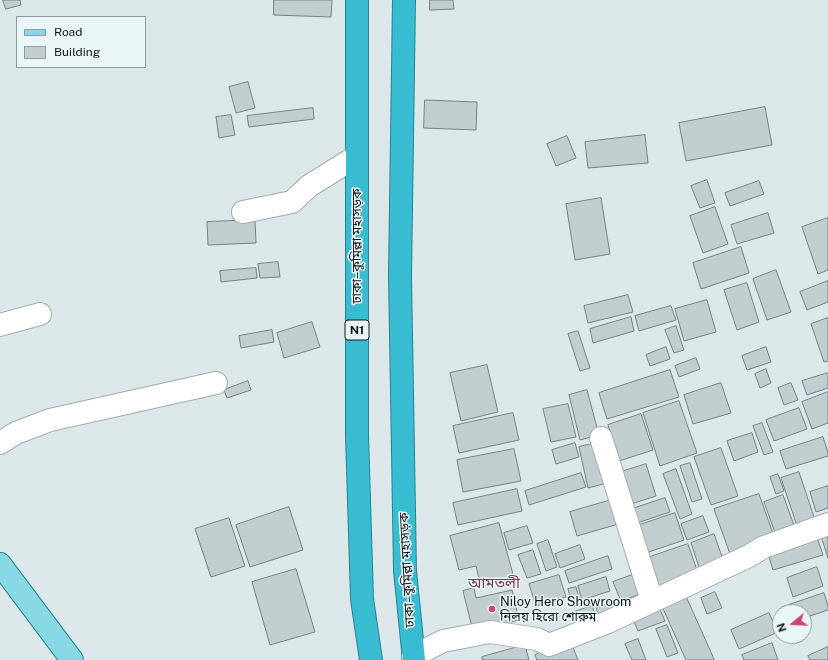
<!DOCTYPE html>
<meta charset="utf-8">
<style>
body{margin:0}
#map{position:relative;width:828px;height:660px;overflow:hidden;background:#dce7ea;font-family:"Public Sans",sans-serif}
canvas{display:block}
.legend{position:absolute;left:16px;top:16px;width:130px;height:52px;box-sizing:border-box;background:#e9f5f7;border:1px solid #939c9d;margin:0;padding:5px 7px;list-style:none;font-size:12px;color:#121617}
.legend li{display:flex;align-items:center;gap:8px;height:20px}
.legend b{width:20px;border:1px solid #939c9d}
.north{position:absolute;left:772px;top:604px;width:40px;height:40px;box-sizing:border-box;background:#e9f5f7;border:1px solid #939c9d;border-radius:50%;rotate:251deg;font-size:11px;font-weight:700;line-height:16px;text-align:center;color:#121617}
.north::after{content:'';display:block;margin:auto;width:14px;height:18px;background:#ce4378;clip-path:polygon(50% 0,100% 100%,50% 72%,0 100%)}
</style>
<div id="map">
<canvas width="828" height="660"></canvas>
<ul class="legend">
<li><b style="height:5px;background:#87d7e4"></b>Road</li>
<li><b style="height:11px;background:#c1cdcf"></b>Building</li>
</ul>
<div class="north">N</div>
</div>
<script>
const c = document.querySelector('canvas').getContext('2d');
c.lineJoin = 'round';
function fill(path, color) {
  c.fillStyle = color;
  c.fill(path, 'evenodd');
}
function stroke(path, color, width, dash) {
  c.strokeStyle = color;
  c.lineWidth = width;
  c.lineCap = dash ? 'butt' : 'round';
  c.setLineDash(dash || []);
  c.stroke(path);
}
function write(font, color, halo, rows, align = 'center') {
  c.font = font + ' "Public Sans","Noto Sans Bengali",sans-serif';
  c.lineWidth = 3;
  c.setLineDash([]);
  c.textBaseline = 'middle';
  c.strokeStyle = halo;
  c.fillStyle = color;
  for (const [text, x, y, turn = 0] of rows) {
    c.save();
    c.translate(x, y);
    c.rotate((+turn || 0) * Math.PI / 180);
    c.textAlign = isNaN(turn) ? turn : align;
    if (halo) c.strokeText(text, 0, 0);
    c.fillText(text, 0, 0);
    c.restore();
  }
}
const building = new Path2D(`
 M3,0H20L21,5L6,9Z
 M274,0H332L331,17L274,15Z
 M430,0H453L454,9L430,10Z
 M248,82L255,108L236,113L229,87Z
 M425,100L477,102L476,130L424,128Z
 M765,107L772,145L686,161L679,123Z
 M313,108L314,119L249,127L247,116Z
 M231,115L235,135L219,138L216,117Z
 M645,135L648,163L588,168L585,142Z
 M567,136L576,158L556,166L547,144Z
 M707,180L715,203L700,208L691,186Z
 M759,181L764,194L730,206L725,193Z
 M601,198L610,254L575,260L566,204Z
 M715,207L728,244L703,253L690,216Z
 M768,213L774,233L737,244L731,225Z
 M828,218V270L818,274L802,227Z
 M255,220L256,243L208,245L207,222Z
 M741,247L749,273L701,289L693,263Z
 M278,262L280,277L260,278L258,264Z
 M256,268L257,278L221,282L220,271Z
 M776,270L791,312L767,320L753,279Z
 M828,281V302L807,310L800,292Z
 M747,283L759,322L737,330L724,290Z
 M628,295L633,312L588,323L584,306Z
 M707,300L716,332L684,341L675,309Z
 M671,306L676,320L639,331L635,316Z
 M631,317L634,331L593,343L590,329Z
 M828,318V361L824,362L811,324Z
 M312,322L320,347L284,358L277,333Z
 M676,326L684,350L674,353L665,330Z
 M272,330L274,342L241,348L239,336Z
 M578,331L590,368L580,371L568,334Z
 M666,347L670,359L650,366L646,355Z
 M766,347L771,362L747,370L742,356Z
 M696,358L700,369L679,377L675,366Z
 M487,365L498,412L461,421L450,373Z
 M766,369L771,383L760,388L755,374Z
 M670,370L679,397L607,419L599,393Z
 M828,373V388L807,395L802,381Z
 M248,381L251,390L227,398L224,390Z
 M721,383L731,413L693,424L684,395Z
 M791,383L798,400L784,405L778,388Z
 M587,390L599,435L580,440L569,395Z
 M828,392V423L812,429L802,402Z
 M679,401L697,453L660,466L643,413Z
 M568,404L576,437L551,442L543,409Z
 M799,408L807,429L774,441L766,420Z
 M513,413L519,440L459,453L453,426Z
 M641,414L653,450L619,461L608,425Z
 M762,423L773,452L764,455L753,426Z
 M752,433L758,452L734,461L727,441Z
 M823,437L828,452V456L786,469L780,451Z
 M601,442L611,482L588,488L579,447Z
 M575,443L579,457L556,464L552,450Z
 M721,448L738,496L711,505L694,457Z
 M514,449L521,481L463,492L457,460Z
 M690,463L702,499L692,502L680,466Z
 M646,464L656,496L628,505L618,473Z
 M676,469L692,514L680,519L663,474Z
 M799,472L816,523L798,529L781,478Z
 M581,473L586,487L529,505L525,491Z
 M778,474L784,491L776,494L770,477Z
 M828,486V508L816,512L810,492Z
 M517,489L522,511L458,525L453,503Z
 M759,494L775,539L730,554L714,509Z
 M783,495L796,531L777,538L764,502Z
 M665,498L670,512L637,523L632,509Z
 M615,499L622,523L577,536L570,512Z
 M289,507L303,550L250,567L236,525Z
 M675,513L684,540L643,554L634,527Z
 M703,516L709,532L687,540L681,524Z
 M229,518L245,566L211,577L195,529Z
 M499,523L514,578L481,587L476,566L459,570L450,536Z
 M527,526L533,543L509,550L504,533Z
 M828,530V558L820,533Z
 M815,531L823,555L773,570L766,547Z
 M714,534L725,565L701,573L691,543Z
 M548,540L557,567L546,571L537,544Z
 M688,544L698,573L654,588L644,559Z
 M580,545L585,559L560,568L555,554Z
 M533,550L541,574L527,578L518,555Z
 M608,556L612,569L569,583L565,571Z
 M817,567L823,586L793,597L787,578Z
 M296,569L315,632L270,645L252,582Z
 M559,575L566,597L536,606L529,584Z
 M632,575L640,594L621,601L613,582Z
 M606,577L610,591L582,600L578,586Z
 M576,587L581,604L573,607L568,589Z
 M474,588L476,598L512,590L519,620L473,631L463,591Z
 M715,592L722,608L707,614L701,598Z
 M824,593L828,606V610L804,618V612H792L789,605Z
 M685,594L714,659L713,660H686L661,604Z
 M613,602L616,612L600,618L596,608Z
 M592,606L597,619L576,626L571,613Z
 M660,609L665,621L638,631L633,619Z
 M769,613L778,632L739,649L731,630Z
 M667,625L678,653L667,657L656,629Z
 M638,639L646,660H632L625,644Z
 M570,640L578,660H537L535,655Z
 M772,643L778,660H744L742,655Z
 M525,645L529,660H482V657Z
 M828,647V660H810L808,656Z`);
const minor = new Path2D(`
 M243,212L292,202L309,186L357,156
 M0,325L40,314
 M601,438L652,601
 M0,443L16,433L50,420L216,383
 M413,656L443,641L490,632L537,639L549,645L608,622L749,556L764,547L828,524`);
const major = new Path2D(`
 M0,564L72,660`);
const highway = new Path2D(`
 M357,0V435L362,599L371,660
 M404,0L400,275L405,571L414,660`);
const markers = [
 [492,609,4,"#ce4378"]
];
const shields = [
 [357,330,24]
];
const shieldNames = [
 ["N1",357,330]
];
const streetNames = [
 ["ঢাকা–কুমিল্লা মহাসড়ক",357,246,-90],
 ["ঢাকা–কুমিল্লা মহাসড়ক",407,570,-93]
];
const poiNames = [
 ["Niloy Hero Showroom",500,602],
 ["নিলয় হিরো শোরুম",500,617]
];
const quarterNames = [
 ["আমতলী",494,583]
];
fill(building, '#c1cdcf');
stroke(building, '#778183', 1);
stroke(minor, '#a2adaf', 24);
stroke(major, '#2a8291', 24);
stroke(highway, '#2a8291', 24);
stroke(minor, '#fff', 22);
stroke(major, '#87d7e4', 22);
stroke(highway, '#37bcd2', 22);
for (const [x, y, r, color] of markers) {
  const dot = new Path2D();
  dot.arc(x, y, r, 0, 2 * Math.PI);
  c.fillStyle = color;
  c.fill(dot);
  stroke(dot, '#e9f5f7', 1.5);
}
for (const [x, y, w] of shields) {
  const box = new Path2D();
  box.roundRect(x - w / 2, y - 10, w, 20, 3);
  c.fillStyle = '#e9f5f7';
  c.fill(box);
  stroke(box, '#121617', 1);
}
write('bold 12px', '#121617', null, shieldNames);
write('13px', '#121617', '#e9f5f7', streetNames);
write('13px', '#121617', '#e9f5f7', poiNames, 'left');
write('15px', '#7c364e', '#e9f5f7', quarterNames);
</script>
